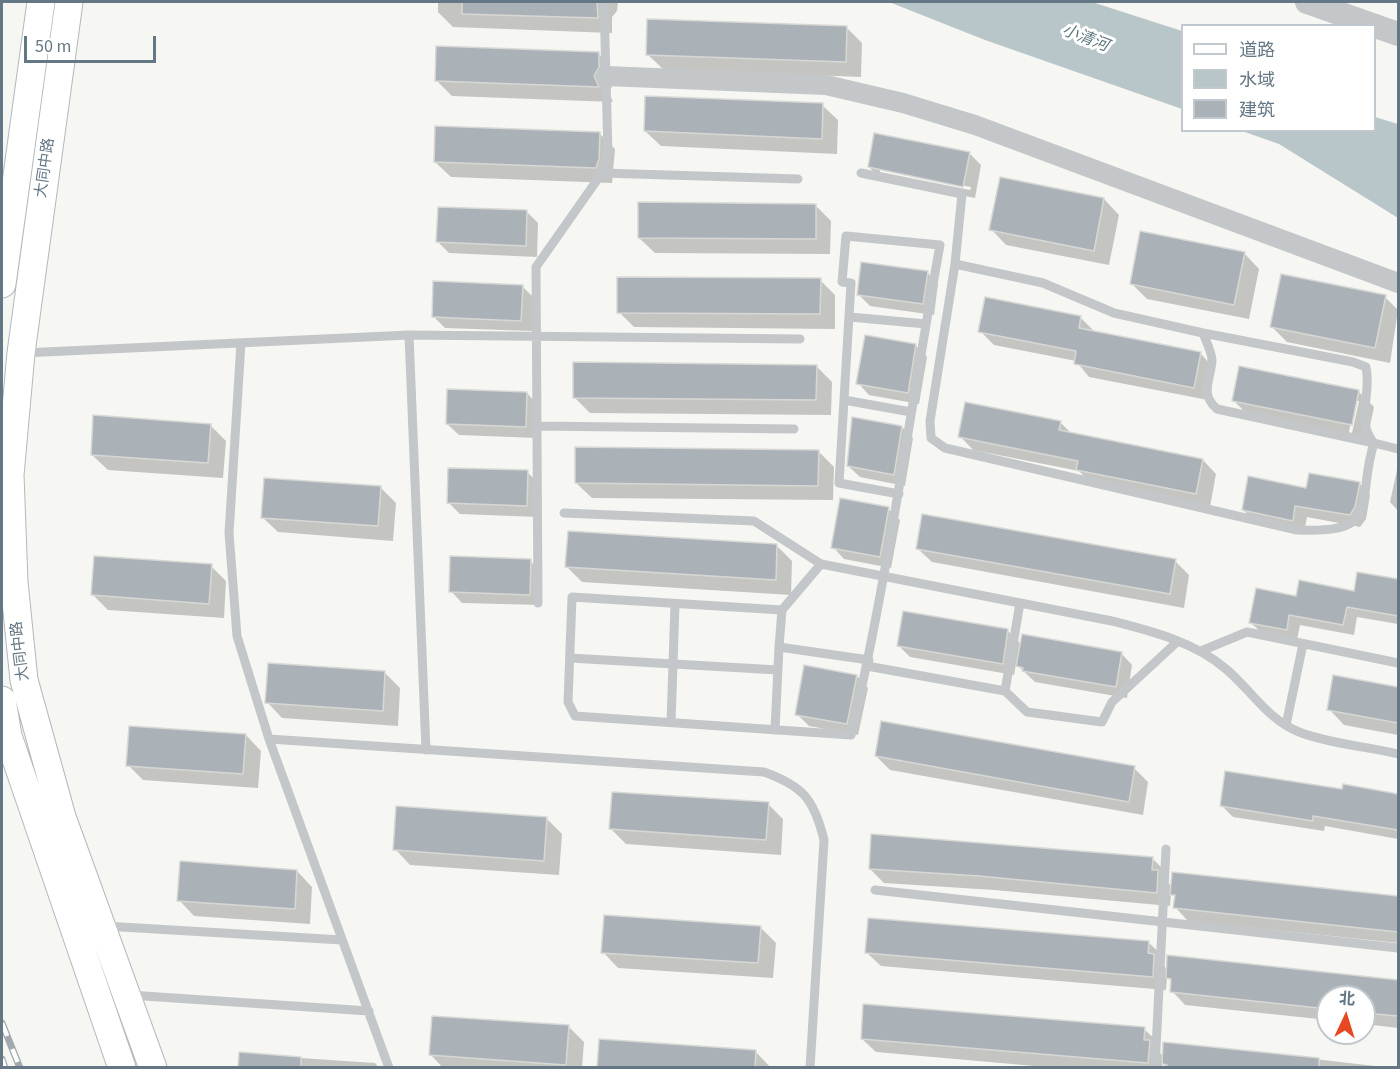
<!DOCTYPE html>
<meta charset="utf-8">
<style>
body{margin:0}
#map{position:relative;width:1400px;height:1069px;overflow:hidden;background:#f6f6f2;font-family:"Source Sans 3","Noto Sans SC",sans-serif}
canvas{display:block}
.frame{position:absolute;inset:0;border:3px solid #647784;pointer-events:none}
.legend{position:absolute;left:1181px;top:24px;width:195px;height:108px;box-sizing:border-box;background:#fff;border:2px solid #c1c9ce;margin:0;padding:8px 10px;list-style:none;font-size:18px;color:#647784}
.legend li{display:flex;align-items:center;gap:12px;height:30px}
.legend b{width:30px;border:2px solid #c1c9ce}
.north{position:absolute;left:1316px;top:985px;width:60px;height:60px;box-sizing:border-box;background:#fff;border:2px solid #c1c9ce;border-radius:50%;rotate:4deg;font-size:16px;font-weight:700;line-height:24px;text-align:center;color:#647784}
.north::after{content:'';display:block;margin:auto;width:21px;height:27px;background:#e74822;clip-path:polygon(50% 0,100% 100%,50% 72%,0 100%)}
.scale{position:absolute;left:24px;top:36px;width:132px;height:27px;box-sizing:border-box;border:3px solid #647784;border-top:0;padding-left:8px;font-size:18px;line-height:21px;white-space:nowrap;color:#647784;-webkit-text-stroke:4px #fff;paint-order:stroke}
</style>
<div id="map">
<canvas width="1400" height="1069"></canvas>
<div class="frame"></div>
<ul class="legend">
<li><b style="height:8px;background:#fff"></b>道路</li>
<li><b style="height:16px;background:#b9c6c9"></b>水域</li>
<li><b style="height:16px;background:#aab2b8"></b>建筑</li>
</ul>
<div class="north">北</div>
<div class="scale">50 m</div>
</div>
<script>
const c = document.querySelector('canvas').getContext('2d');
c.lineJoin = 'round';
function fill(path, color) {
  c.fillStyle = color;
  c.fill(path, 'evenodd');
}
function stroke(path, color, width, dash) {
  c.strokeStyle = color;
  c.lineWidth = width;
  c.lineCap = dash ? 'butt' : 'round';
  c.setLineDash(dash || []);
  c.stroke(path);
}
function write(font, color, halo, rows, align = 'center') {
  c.font = font + ' "Source Sans 3","Noto Sans SC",sans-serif';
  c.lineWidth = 6;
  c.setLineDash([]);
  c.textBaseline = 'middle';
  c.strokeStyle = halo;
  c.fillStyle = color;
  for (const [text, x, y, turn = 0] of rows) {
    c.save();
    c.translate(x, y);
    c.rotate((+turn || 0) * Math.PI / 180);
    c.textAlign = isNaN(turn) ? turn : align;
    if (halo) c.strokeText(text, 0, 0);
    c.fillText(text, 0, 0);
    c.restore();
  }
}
const water = new Path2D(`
 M889,2H1092L1182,31V109L985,40Z
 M1375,117L1398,124V218L1279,144L1242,131L1374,130Z`);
const shadow = new Path2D(`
 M438,2H618L617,11L612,17V33L453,27L438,12Z
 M847,28L862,43L861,77L663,69L647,54Z
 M598,53L613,69L614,83L609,92L613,102L452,96L437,81Z
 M822,105L838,120L837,154L661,146L645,131Z
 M600,134L615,149L612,183L451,177L435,162Z
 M876,135L970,154L981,165L975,198L881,179L869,167ZM880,169L971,187L970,190L880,172Z
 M1104,199L1119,215L1109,265L1006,245L991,229Z
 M815,205L831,221L830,254L655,253L639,238Z
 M527,212L538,223L537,257L449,253L438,242Z
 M1244,253L1259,269L1249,319L1147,299L1131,283Z
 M927,272L938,284L934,315L870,306L859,295Z
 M820,280L835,295V329L634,327L619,312Z
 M522,286L534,298L532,331L445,328L433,316Z
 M1385,297L1398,310L1390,363L1287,342L1272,327Z
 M1081,318L1094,331L1201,354L1214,368L1208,400L1089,377L1076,361L994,345L980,331Z
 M915,345L927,357L919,404L869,395L858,383Z
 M816,366L832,382L831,415L590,413L574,397Z
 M1358,391L1374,407L1367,440L1249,416L1234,401ZM1355,401H1359L1352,433L1349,432Z
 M527,393L538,405L537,438L459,435L447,424Z
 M1060,422L1072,434L1203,460L1216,474L1210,507L1091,483L1079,471L973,450L960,436Z
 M210,425L226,441L223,478L108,470L92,455Z
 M902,427L913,438L905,486L860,477L848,466Z
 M818,451L834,467L833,500L592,498L576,483Z
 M1397,470H1398V511L1390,502Z
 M527,472L539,483L538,517L460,514L448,502Z
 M1359,483L1370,495L1366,519L1360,527L1307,517L1304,532L1255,521L1243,510L1307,489Z
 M381,488L396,503L393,541L278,532L262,517Z
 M888,509L900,520L891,568L844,559L833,547Z
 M777,546L792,561L791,595L582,582L567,567Z
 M918,549L1175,561L1189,575L1184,608L932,562Z
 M530,561L542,572L541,605L462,603L451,591Z
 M211,566L226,581L224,618L108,610L93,595Z
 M1358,574L1398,581V624L1357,617L1354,635L1300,625L1297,640L1262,633L1251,623L1297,597L1355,593Z
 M1007,630L1021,644L1121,653L1132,665L1127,698L1035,682L1016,664L1014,675L910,657L899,646Z
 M385,673L400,688L398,726L282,718L267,702Z
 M857,676L868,688L858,735L809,726L797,714Z
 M1335,677L1398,688V735L1344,725L1329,709Z
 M246,735L261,751L258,788L143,780L128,765Z
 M876,756L1134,768L1148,782L1143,815L890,770Z
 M1344,786L1398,795V839L1325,826L1324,831L1233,817L1221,805L1343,791Z
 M768,804L783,819L781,855L626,844L611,829Z
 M546,818L562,834L559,875L410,865L395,849Z
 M1152,858L1166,872L1165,880L1172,887H1305L1398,897V943L1188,921L1175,907L1176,898L1171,893L1170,906L994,890L884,883L870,869Z
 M297,871L312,887L310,924L194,916L179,900Z
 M760,927L776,943L773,978L618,968L603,952Z
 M1149,943L1163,956L1162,964L1168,970L1301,971L1398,982V1028L1364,1024V997H1328V1020L1185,1005L1172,991L1173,982L1167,977L1166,990L881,966L867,953Z
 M569,1027L584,1042L582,1068H443L431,1055Z
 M1144,1029L1158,1042L1157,1050L1164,1057H1297L1392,1068H1167L1162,1063V1068H1057L876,1052L862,1039Z
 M755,1051L771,1068H598Z
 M240,1054L375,1063L379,1068H239Z`);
const building = new Path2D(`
 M462,2H597L598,18L462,14Z
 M647,19L847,26L846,62L646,55Z
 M436,46L599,52V67L594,76L599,87L435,81Z
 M645,96L823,103L822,139L644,131Z
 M435,126L600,132L599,159L596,168L434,162Z
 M874,133L970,152L963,187L868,167Z
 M1000,177L1104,198L1094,251L989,230Z
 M638,202L816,204V239L638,238Z
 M438,207L527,210L526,246L436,242Z
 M1140,231L1245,252L1234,305L1130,284Z
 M861,262L928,271L923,304L857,295Z
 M1281,274L1386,295L1375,348L1270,327Z
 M617,277L821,278L820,314L617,313Z
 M433,281L523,285L521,321L432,317Z
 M985,297L1081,316L1079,328L1201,352L1194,388L1074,364L1076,351L978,332Z
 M865,335L916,344L908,393L856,384Z
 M573,362L817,365L816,400L573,398Z
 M1239,366L1359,390L1352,425L1232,401Z
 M447,389L527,392L526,427L446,424Z
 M965,402L1061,421L1059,430L1203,459L1196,494L1076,470L1078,461L958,437Z
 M93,415L211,424L208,463L91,455Z
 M852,417L902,426L894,475L847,466Z
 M575,447L819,450L818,486L575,483Z
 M448,468L528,470L527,506L447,503Z
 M1309,473L1360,482L1355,507L1350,515L1295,506L1293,521L1242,510L1248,476L1306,488Z
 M264,478L381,486L378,526L261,518Z
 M840,498L889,507L880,557L831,548Z
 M922,514L1176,559L1170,594L916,549Z
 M568,531L777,544L776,580L565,567Z
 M94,556L212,564L209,604L91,595Z
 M450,556L531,559L530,595L449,592Z
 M1357,572L1398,579V616L1347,607L1343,625L1289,615L1287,630L1249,623L1256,588L1296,596L1299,580L1354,591Z
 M903,611L1008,629L1003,664L897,646Z
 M1022,634L1122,652L1116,687L1022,671L1023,668L1016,666Z
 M268,663L385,671L383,711L265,703Z
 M804,665L857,675L847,724L795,715Z
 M1333,675L1398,687V723L1327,710Z
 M881,721L1135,766L1129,802L875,756Z
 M129,726L246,734L243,774L126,766Z
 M1225,771L1342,789L1343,784L1398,794V830L1313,816V821L1220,806Z
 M612,792L769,802L766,840L609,829Z
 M396,806L547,817L544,861L393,850Z
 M871,834L1153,857L1152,870H1158L1157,893L979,876L869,869Z
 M180,861L297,870L295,909L177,901Z
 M1172,872L1398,896V932L1173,908L1175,895H1170Z
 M604,915L761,926L758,963L601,953Z
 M868,918L1149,941L1148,953L1154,954L1153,977L865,953Z
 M1167,955L1398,980V1016L1364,1013V997H1328V1009L1170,992L1171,979L1166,978Z
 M863,1004L1145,1027L1144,1040H1150L1148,1063L861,1039Z
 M432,1016L569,1025L566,1065L429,1055Z
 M599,1039L756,1050L755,1068H597Z
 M1163,1042L1319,1058V1068H1167V1065L1162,1064Z
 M239,1052L301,1057V1068H238Z`);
const service = new Path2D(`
 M602,173L798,179
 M861,173L962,194L955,264
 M850,317L926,324
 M1203,333L1353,362L1366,367C1372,394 1355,421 1374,443
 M409,335L426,750
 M241,343L229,533L237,636L269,739L389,1068
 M23,353L409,335L800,339
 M844,400L911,412
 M536,426L794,429
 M1374,443C1355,502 1385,534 1297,530L945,448L931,438L930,421L955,264L1043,283L1114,313L1203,333C1206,341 1212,353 1212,360C1211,380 1199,393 1217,409L1374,443L1398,449
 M564,513L754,521L821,564L1112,621C1151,631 1195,642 1226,669C1251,690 1268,720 1299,732C1326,743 1369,747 1398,754
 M821,564L782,610L779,647L869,660
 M538,603L536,267L602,173L608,154L604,2
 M782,610L572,597L568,702L575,716L851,735C889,573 910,409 940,245L846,236L842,282L851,283L839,483L899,494
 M1201,651L1247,632L1398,663
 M570,658L778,670
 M867,666L1005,691L1027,712L1102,722L1112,702L1177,642
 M1005,691L1020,603
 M671,723L675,604
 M1286,725L1303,644
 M775,730L779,647
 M269,739L764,772C803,786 814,799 824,840L810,1068
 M875,890L1398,948
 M104,926L342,940
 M129,995L369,1011
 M1155,1068L1166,849`);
const minor = new Path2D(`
 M606,76L826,85L903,103L975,125L1398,283`);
const tertiary = new Path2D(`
 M1307,2L1398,34`);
const secondary = new Path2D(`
 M69,2L21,353L10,475L14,582L24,680L62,817L153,1068
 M2,284L41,2
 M2,700L8,736L122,1068`);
const rail = new Path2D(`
 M2,1023L20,1068
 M2,1059L5,1068`);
const streetNames = [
 ["大同中路",46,168,-82],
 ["大同中路",21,651,-97]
];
const waterNames = [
 ["小清河",1085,39,21]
];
fill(water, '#b9c6c9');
fill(shadow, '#0003');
fill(building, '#aab2b8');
stroke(building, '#d7d7d5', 1.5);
stroke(secondary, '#b3b9bd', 29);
stroke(service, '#c3c7ca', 9);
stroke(minor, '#c3c7ca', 20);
stroke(tertiary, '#c3c7ca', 24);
stroke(secondary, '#fff', 27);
stroke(rail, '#a1a9ae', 7);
stroke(rail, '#fff', 4.5, [14]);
write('15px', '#647784', '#fff', streetNames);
write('italic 16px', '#607981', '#fff', waterNames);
</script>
